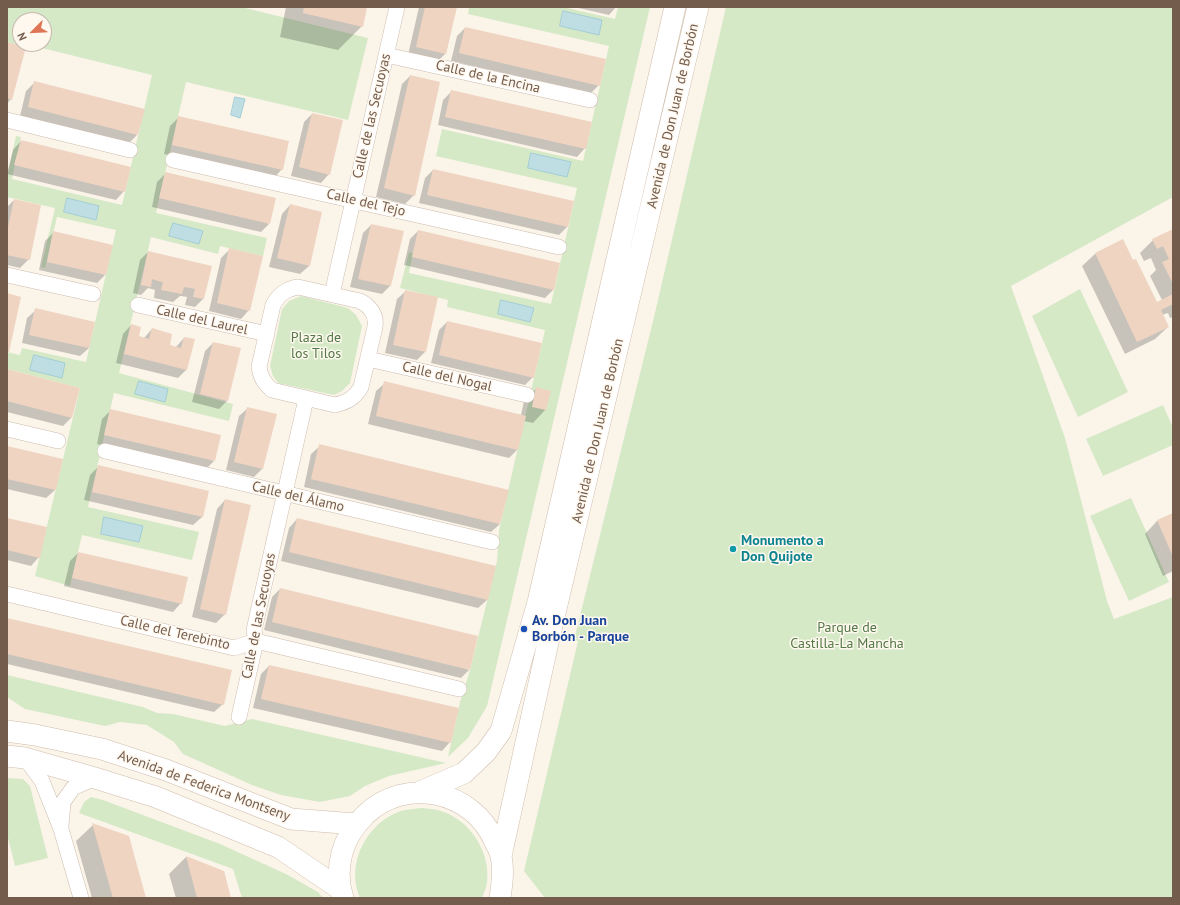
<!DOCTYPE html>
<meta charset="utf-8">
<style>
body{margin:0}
#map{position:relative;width:1180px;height:905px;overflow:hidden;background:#fbf4e9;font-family:"PT Sans",sans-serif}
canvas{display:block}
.frame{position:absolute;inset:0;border:8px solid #745c4d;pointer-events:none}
.north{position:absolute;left:12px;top:12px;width:40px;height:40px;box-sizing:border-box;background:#fef8ef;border:1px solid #c7baae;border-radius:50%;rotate:246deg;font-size:11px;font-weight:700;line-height:16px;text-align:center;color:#745c4d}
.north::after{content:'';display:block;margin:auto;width:14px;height:18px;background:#de7555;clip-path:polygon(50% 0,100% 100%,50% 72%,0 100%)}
</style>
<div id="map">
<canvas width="1180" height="905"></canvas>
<div class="frame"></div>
<div class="north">N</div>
</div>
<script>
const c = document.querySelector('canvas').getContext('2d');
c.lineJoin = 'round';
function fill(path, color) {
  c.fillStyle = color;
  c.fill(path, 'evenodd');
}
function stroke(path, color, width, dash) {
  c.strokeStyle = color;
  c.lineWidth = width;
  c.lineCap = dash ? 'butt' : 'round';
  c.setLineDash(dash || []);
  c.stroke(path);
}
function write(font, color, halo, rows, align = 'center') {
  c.font = font + ' "PT Sans",sans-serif';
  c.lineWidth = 3;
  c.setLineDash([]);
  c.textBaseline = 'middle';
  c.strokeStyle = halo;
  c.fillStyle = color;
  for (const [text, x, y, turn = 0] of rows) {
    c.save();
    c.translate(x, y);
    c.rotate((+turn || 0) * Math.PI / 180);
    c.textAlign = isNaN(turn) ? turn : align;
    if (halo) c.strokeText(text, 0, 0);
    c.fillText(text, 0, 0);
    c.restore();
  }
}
const green = new Path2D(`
 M7,7H241L368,38L348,120L186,82L156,213L267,238L263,256L220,246L218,254L151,237L119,373L233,404L229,421L114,393L88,507L199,532L192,560L82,535L70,586L35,576L80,388L7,369V352L20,355L22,348L86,362L116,230L57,217L45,268L41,267L55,208L7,197V178L16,136L21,137L12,179L122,205L152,75L42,48L30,45L29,47H26L7,42ZM20,20H44V44H20Z
 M469,7H563L615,19L618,7H650L487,706L468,738L448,757L460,702L470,670L497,561L499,530L545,330L447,307L448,300L400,288L409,252L413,253L409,273L551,304L577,188L436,156L442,129L583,161L609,46L468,14Z
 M726,7H1173V197L1011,286L1065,438L1107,601L1114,619L1173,597V898H545L524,871L578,641L574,640L654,317Z
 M1080,289L1128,392L1078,417L1032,316Z
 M301,296L348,308L356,315L362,326L350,383L342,391L334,395L278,383L273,376L270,366L282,309L289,301Z
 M1163,405L1173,428V445L1103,476L1086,439Z
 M1131,498L1169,582L1129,601L1090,516Z
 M7,675L143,707L157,713L173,714L225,726L252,719L446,763L389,776L365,786L350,796L320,802L281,795L252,785L183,754L174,742L147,725L120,722L105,726L25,709L7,697Z
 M7,778L23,779L30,786L48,858L15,866L7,834Z
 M91,797L103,800L220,844L286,874L318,892L323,898H242L233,869L79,813L84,802Z
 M422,808C429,809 437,809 444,812C471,822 491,853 487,883C486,888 484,893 482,898H360C345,864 367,822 401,811C407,809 415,809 422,808Z`);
const water = new Path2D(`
 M563,11L602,20L599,35L560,26Z
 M235,97L245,99L240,118L231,115Z
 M531,153L571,162L567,177L528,168Z
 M67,198L99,206L96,220L64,212Z
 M173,223L203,231L199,244L169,236Z
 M501,300L534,308L530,322L498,314Z
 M34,355L65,363L62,378L30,370Z
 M139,381L168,389L165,402L135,394Z
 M104,517L143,526L139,542L101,534Z`);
const shadow = new Path2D(`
 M286,7H366L362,26L338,50L280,37Z
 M419,7H456L446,53L437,62L408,55Z
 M574,7H616L609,15Z
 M465,28L599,85L591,93L451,61L457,36Z
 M7,43L11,99L7,104Z
 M410,76L414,195L405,204L376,197L402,84Z
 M35,82L137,135L129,143L20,116L26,91Z
 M452,91L585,148L577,157L438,125L443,100Z
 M312,114L329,174L321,183L291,176L304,122Z
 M179,117L282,169L274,178L164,154L170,126Z
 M21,141L124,191L116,200L7,174L13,150Z
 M433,170L573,202L567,227L559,235L419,203L425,178Z
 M166,173L269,224L261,232L152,207L157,182Z
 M14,200L29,259L20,268L7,265V207Z
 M290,205L309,266L300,274L269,267L282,214Z
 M371,225L403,232L390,286L382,294L350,287L363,233Z
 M1173,230V317L1170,318L1168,313L1162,315L1168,327L1155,339L1125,354L1082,266L1095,254L1123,240L1133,261L1156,303L1162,300L1150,276L1156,270L1151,258L1144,261L1140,253L1153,240Z
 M418,231L559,264L553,290L545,298L404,265L410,239Z
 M54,232L105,275L97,283L39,270L45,241Z
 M229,250L249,310L241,319L209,311L221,258Z
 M148,252L210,266L203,299L195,307L185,305L187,297L181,296H180L173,302L154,298L155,290L148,288L141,295L133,293L140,260Z
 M406,291L425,352L417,360L385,353L397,299Z
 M36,310L94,323L89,348L80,356L22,343L27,318Z
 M447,322L533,377L525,385L431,363L439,330Z
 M131,325L138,337L144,338L152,329L169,346L175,348L184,338L193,340L186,370L178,378L116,363L123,334Z
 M213,343L227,401L219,409L192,402L205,351Z
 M7,370L72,417L63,426L7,412Z
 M385,383L521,415L524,401L537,388L549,392L545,410L533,423L524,421L517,450L509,458L368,424L376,391Z
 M248,408L262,469L254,477L226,470L239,416Z
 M111,410L214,461L206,469L97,444L102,419Z
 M320,446L500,524L491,532L304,487L311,454Z
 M7,447L55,490L46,498L7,489Z
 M98,467L207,492L202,517L193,525L84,500L90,475Z
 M225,500V614L216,623L192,617L217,509Z
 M1173,514V571L1163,576L1145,534L1157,521Z
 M7,519L39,557L31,566L7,560Z
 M297,519L494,567L487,600L478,608L281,561L289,528Z
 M78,553L181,603L173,612L64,586L70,561Z
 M280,589L469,670L461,678L264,630L272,597Z
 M7,619L223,704L214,712L7,664Z
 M269,666L450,742L442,751L253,708L261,674Z
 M93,825L145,898H92L76,841Z
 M186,857L224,872L230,898H176L169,874Z`);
const building = new Path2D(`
 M304,7H367L363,27L303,13Z
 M425,7H457L446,54L416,47Z
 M465,27L606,59L600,86L459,53Z
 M7,42L26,47L12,100L7,98Z
 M410,75L440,82L415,196L384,188Z
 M34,81L145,109L138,135L28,107Z
 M451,90L592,122L586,149L445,117Z
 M312,113L343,120L330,175L299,167Z
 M178,116L289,141L283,170L172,145Z
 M21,140L131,167L125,192L14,165Z
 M433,169L574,201L568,227L427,195Z
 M165,172L276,198L270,224L159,198Z
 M14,199L41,205L30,260L7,255V232Z
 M290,204L322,212L310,266L277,258Z
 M371,224L404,231L391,286L358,279Z
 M1173,229V284L1162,262L1169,259L1163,246L1157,249L1152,239Z
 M418,230L560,263L554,290L412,257Z
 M53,231L113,245L106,275L47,262Z
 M1123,239L1133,260L1136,259L1157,302L1173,294V304L1161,310L1169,327L1137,342L1095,253Z
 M229,248L263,256L250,311L217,303Z
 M148,251L212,266L204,299L193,297L195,289L190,288L184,287L182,294L161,290L163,282L158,281L152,279L151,287L141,285Z
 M405,290L438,297L426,352L393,345Z
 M7,293L21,297L9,352H7Z
 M35,308L95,322L89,348L29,335Z
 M447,321L542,343L534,378L439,355Z
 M131,324L141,327L139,336L149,339L152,328L172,334L170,345L181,348L184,337L195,339L187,370L124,354Z
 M213,342L241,348L228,401L200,394Z
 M7,369L80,388L72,418L7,401Z
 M384,381L526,416L518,450L376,416Z
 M536,387L551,391L546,410L532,407Z
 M247,407L277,414L263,469L234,462Z
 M110,409L221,435L215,461L104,435Z
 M319,444L509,490L500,524L311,479Z
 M7,446L63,459L56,490L7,479Z
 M98,465L209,491L203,517L92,492Z
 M225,499L251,505L226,615L200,609Z
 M1173,513V557L1157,520Z
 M7,518L47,527L40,558L7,550Z
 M297,518L496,566L488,600L289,552Z
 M78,552L188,577L182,604L72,578Z
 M280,588L478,636L470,670L272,622Z
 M7,618L232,670L224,705L7,654Z
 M269,665L459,708L451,743L261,699Z
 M92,823L129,836L146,898H113Z
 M186,856L224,871L231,898H197Z`);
const street = new Path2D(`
 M386,55L590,100
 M7,120L130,150
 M173,160L559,247
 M7,275L93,294
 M298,287L360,301C370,306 377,315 375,327L361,387C355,398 347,402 335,405L272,390C264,383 261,378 259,367L273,305C279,294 286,289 298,287Z
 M332,294L397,7
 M138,305L267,334
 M368,359L527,395
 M7,429L58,441
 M105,451L492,542
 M7,594L234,648L256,641L459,689
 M239,717L256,641L254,630L306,399
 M25,758L42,781L61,829L81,898
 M61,826L63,802L73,788L95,778`);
const secondary = new Path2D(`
 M7,731L35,735L102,749L166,770L291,819L356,824
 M7,756L25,758L95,778L156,797L278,847L340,889
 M420,792L464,773L486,752L501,731L538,602L675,7
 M501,856L547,647L698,7
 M343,898C338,883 338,868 342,853C346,838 354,826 365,815C406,776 473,790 495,842C497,846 500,851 501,856C504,870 502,884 500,898`);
const markers = [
 [733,549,4,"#0f9aa8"],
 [524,629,4,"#1a4fb4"]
];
const streetNames = [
 ["Calle de la Encina",488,77,13],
 ["Calle de las Secuoyas",372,116,-77],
 ["Avenida de Don Juan de Borbón",673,116,-77],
 ["Calle del Tejo",366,203,13],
 ["Calle del Laurel",202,320,13],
 ["Calle del Nogal",447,377,13],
 ["Avenida de Don Juan de Borbón",598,431,-77],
 ["Calle del Álamo",298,497,13],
 ["Calle de las Secuoyas",259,616,-79],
 ["Calle del Terebinto",175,633,13],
 ["Avenida de Federica Montseny",204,786,20]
];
const parkNames = [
 ["Plaza de",316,338],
 ["los Tilos",316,354],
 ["Parque de",847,628],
 ["Castilla-La Mancha",847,644]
];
const cultureNames = [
 ["Monumento a",741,541],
 ["Don Quijote",741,557]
];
const transitNames = [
 ["Av. Don Juan",532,621],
 ["Borbón - Parque",532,637]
];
fill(green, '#d5e9c7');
fill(water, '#bedee4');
stroke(water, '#a4cdd5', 1);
fill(shadow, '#0003');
fill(building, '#efd4c2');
stroke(street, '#cdbcaf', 16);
stroke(secondary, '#cfbdac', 22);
stroke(street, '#fff', 15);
stroke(secondary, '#fff', 21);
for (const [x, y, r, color] of markers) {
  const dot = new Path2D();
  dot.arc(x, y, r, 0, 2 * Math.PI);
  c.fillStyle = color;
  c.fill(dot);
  stroke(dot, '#fef8ef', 1.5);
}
write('14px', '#745c4d', '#fef8ef', streetNames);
write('14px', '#547946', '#fef8ef', parkNames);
write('bold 14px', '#0d838f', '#fef8ef', cultureNames, 'left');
write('bold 14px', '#164399', '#fef8ef', transitNames, 'left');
</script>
